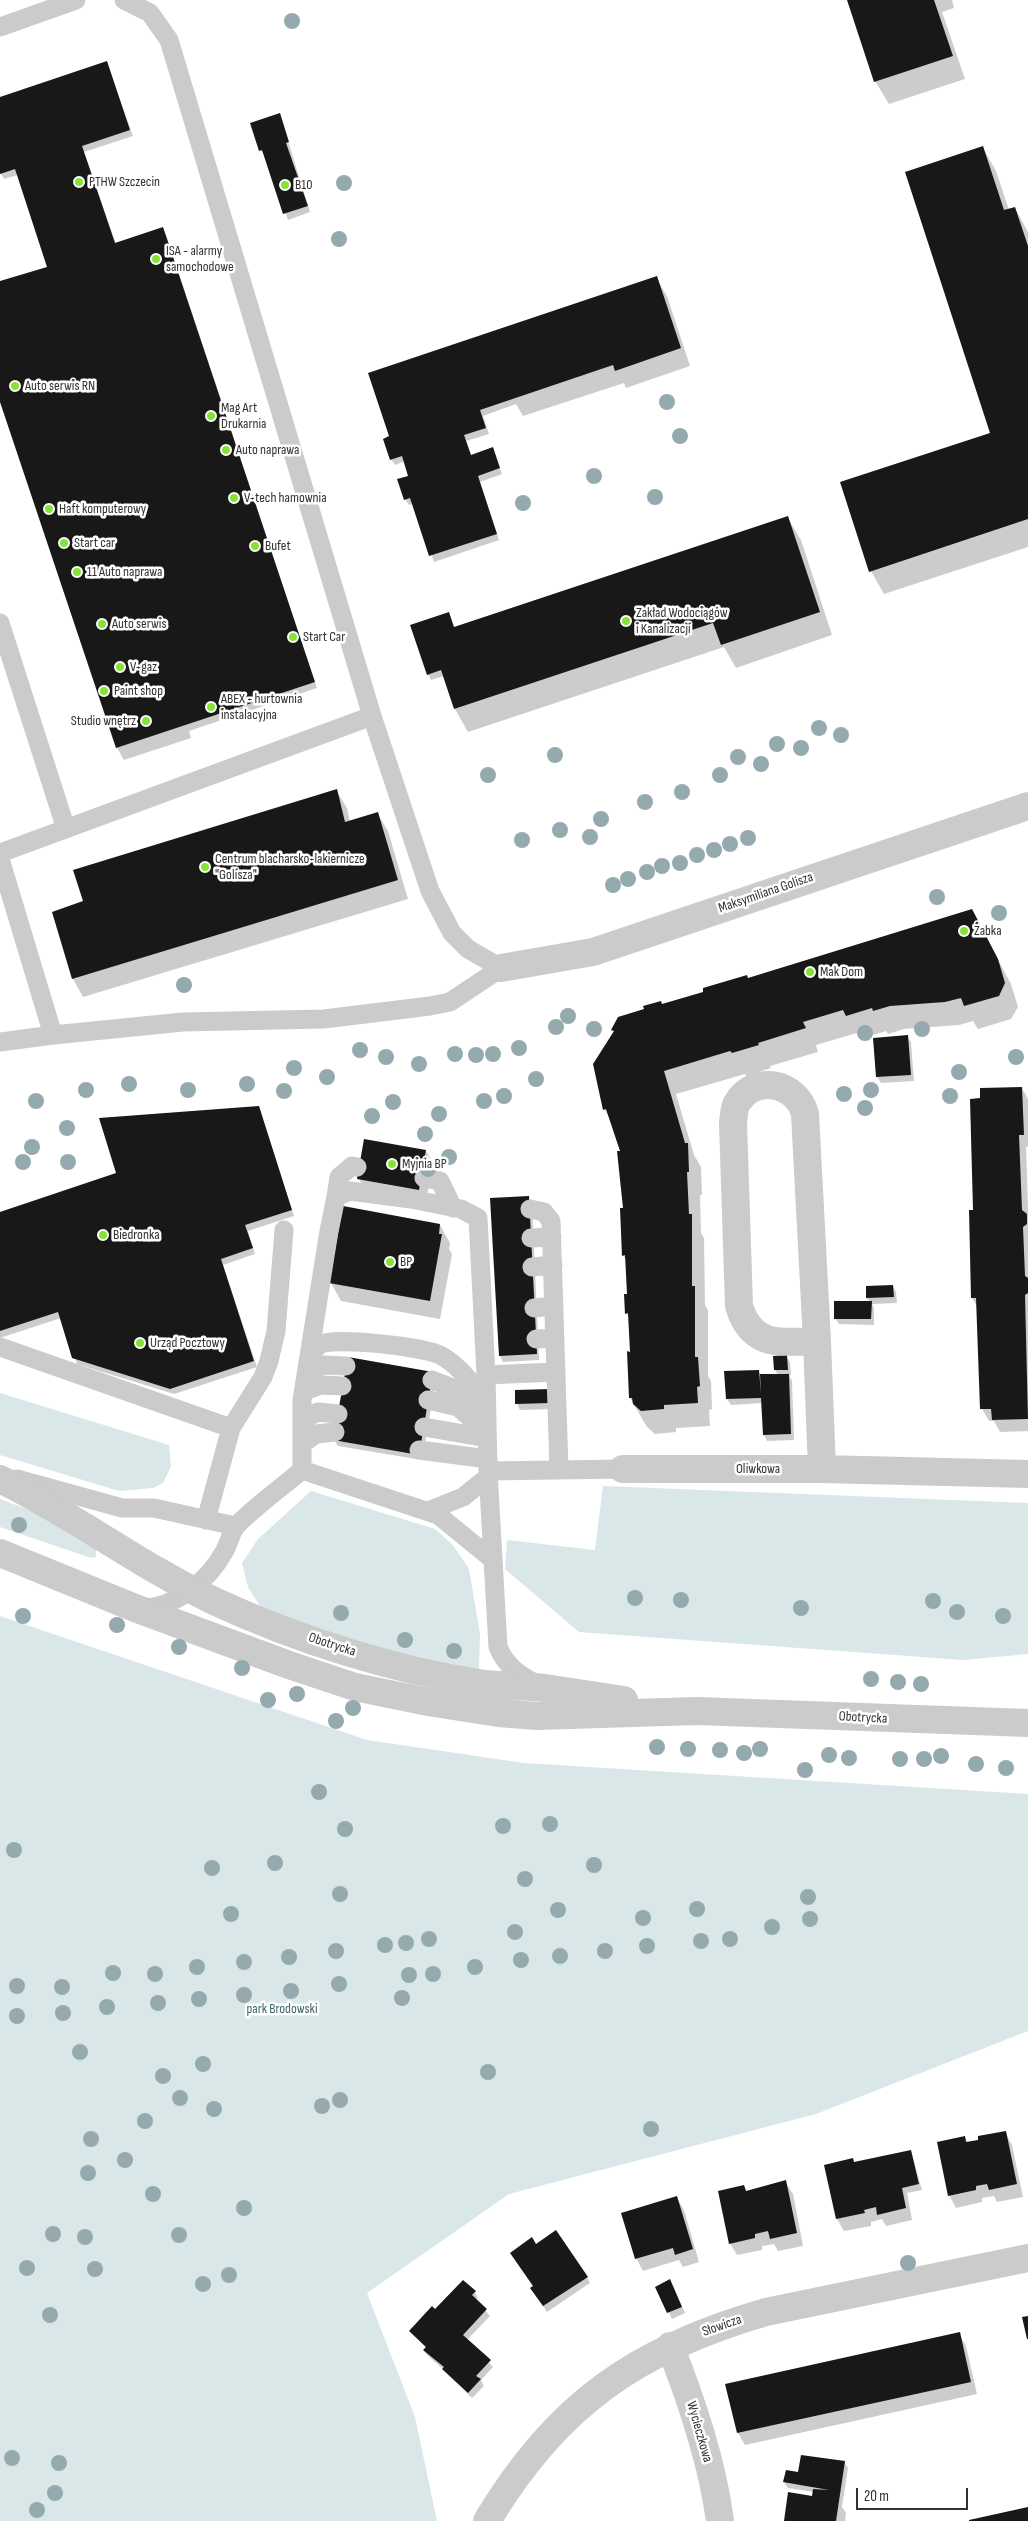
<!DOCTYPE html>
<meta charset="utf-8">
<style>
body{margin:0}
#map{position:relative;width:1028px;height:2521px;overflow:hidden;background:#fff;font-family:"Sofia Sans Condensed",sans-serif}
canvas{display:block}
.scale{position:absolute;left:856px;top:2488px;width:112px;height:22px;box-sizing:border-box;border:2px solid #313131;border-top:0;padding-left:6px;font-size:15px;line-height:18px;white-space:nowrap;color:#313131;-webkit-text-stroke:4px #fff;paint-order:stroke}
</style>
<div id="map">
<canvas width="1028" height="2521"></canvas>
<div class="scale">20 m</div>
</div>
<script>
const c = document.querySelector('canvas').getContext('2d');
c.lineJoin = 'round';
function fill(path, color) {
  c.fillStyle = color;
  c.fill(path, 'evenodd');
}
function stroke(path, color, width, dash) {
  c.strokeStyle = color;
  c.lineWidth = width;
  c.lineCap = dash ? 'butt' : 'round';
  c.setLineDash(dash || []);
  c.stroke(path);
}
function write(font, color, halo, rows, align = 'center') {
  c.font = font + ' "Sofia Sans Condensed",sans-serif';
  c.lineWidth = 5;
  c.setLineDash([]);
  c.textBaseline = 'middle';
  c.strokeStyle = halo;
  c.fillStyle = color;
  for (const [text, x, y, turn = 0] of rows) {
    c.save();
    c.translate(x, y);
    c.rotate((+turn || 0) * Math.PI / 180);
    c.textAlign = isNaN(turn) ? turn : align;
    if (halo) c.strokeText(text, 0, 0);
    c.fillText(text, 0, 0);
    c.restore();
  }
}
const green = new Path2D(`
 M0,1393L169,1445L171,1466L163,1483L153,1488L119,1491L0,1455Z
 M603,1486L1028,1503V1654L963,1660L579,1632L505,1569L507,1540L595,1550Z
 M311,1491L435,1529L453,1545L469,1569L480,1634L479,1670L370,1646L263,1611L248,1587L242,1563L258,1539Z
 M0,1499L37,1513L96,1547V1557L91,1558L0,1527Z
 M0,1616L367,1740L524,1763L1028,1794V2031L816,2114L509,2194L367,2293L415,2417L437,2521H0Z`);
const shadow = new Path2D(`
 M848,0H952L954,8L942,12L965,79L889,104L875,81Z
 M107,63L133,136L84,152L116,244L163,229L166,235L317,688L189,731L191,738L124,760L117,748L0,398V283L48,268L18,175L4,179L0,172V99Z
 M280,115L310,212L288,220L266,156L261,151L251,124Z
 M983,148L996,171L1009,210L1015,208L1028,232V547L884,594L871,571L992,434Z
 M656,278L667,296L690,366L626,388L624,383L523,416L516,404L483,416L489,434L466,441L471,456L492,448L502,474L480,482L499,540L434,562L413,504L409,505L405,499L410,476L405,461L395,465L391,459Z
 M787,517L801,540L832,635L736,668L724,647L468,732L455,709L444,676L431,680L428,674L454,628Z
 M336,790L347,808L350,822L377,813L388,831L408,899L83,997L73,979L54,912L85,902Z
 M972,911L1011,984L1018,1007L1011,1019L978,1029L973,1021L959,1025L904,1029L888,1034L886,1031L860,1039L857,1033L816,1045L818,1052L770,1066L771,1068L746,1076L745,1074L676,1094L694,1155L701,1167L702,1195H700L701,1233L704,1238L705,1305L708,1310V1376L711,1381L712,1409L709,1410L710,1426L676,1428V1432L655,1434L647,1427L630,1398L631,1353L630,1319L626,1313L629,1296L627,1262L623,1255L625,1210L622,1152L611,1121L605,1110L594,1064L615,1033L613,1030L662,1005Z
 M907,1036L911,1042L914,1081L881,1083L877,1077Z
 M1022,1088L1028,1099V1147H1026L1028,1207V1431L1000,1432L994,1421H989L982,1409L978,1308L972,1298L981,1099Z
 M259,1108L294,1216L248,1231L255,1254L223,1265L257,1367L174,1394L77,1364L61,1318L0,1338V1212L118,1174Z
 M426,1151L433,1163L426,1202L366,1191L359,1179Z
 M528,1197L532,1203L539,1360L503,1362L500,1356L492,1199Z
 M440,1225L450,1243L449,1249L452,1254L440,1319L341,1301L331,1283Z
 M893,1286L896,1292L897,1303L872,1304L874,1308V1325L839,1324L835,1318L870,1302L867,1298Z
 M786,1356L790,1362L791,1375H789L792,1381L794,1440L767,1441L764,1435L763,1403L731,1405L727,1399L758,1371L761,1376L778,1375L775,1370L774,1357Z
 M436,1379L422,1460L338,1446L334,1440Z
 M550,1391L554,1409L520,1410L517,1404Z
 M1005,2132L1012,2145L1023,2197L997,2202L994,2196L982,2198V2202L956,2208L949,2195L965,2137L968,2143Z
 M911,2151L922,2190L907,2193L912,2220L886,2226L882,2219L871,2222V2226L844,2231L837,2219L825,2166L854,2163Z
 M785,2182L793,2194L803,2246L778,2251L774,2244L762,2246V2250L737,2255L730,2243L744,2186L747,2192Z
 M677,2198L684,2210L699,2262L683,2267L679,2260L643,2271L636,2258Z
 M536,2245L587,2277L590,2283L547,2312L535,2294Z
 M673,2286L685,2313L672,2319L657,2287Z
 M475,2292L478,2298L476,2300L490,2316L467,2340L493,2367L481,2380L484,2386L472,2398L443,2369L428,2356L424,2351L426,2348L410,2331L435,2311Z
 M959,2334L966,2346L977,2394L745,2445L738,2433L727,2385Z
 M844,2462L848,2468L842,2507L846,2513L845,2521H785L815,2497L814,2492L788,2488L784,2482L799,2473Z`);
const building = new Path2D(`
 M847,0H934L953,56L874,82Z
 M107,61L130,130L82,146L115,243L163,227L315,682L116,748L0,402V281L47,267L15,169L0,174V97Z
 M280,113L289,142L286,143L308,206L283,214L262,150L259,151L250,123Z
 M983,146L1004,210L1015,207L1028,246V519L869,572L840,482L990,433L905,172Z
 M657,276L681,348L615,371L613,365L480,410L486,428L464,435L471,455L493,447L500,468L478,476L497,534L429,556L410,498L404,500L397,479L408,476L402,456L390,460L383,439L389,436L368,373Z
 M788,516L820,612L721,645L713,623L454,709L441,670L427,675L410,625L449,612L454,627Z
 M337,789L345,822L378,812L398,880L72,979L52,912L83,901L73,870Z
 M972,909L998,959L1005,983L999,996L964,1006L961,998L945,1002L890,1006L873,1011L872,1008L846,1016L843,1010L803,1022L806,1028L758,1043L759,1045L732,1053L730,1051L664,1071L685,1143H688L689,1172H687L689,1214H692V1286H695V1357H698L700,1386L697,1387L698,1403L664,1405V1409L641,1411L633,1404L632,1398H629L627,1351L630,1352L628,1313L625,1314L624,1294H627L625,1255L622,1256L620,1208H623L617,1151H620L606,1109L603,1110L593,1064L614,1031L611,1030L618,1017L644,1009L643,1006L661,1001L662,1004L703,992V988L747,975L748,978Z
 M908,1035L911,1075L876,1077L873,1038Z
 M1022,1087L1024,1135H1019L1022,1210L1027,1214V1224L1023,1227L1025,1276L1028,1278V1293L1025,1295L1028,1419L992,1420L991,1409H980L976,1298H971L969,1210H973L970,1099L980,1098V1088Z
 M259,1106L292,1210L245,1225L253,1248L221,1259L254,1361L170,1389L72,1358L58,1312L0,1331V1212L116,1173L99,1118Z
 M364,1139L426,1150L419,1190L357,1179Z
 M529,1196L537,1354L499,1356L490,1198Z
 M343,1206L440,1224L439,1234H442L430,1301L329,1283Z
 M893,1285L894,1297L866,1298V1286Z
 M834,1301H872L871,1319H834Z
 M787,1355L788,1370H774L773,1356Z
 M348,1357L433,1372L419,1455L333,1440Z
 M759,1370L761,1394L760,1374H789L791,1434L763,1435L761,1398L726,1399L724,1371Z
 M551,1389V1403L515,1404V1390Z
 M1006,2131L1017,2184L989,2190L987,2184L976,2186V2190L948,2196L937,2142L965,2136L966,2142L978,2140V2136Z
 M911,2150L919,2184L902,2188L906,2208L877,2215L876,2207L864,2210L865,2213L836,2219L824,2165L853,2158L854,2162Z
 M786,2180L797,2233L770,2239L768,2231L755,2234V2238L729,2244L718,2191L744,2185L746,2191Z
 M677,2196L693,2249L675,2255L673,2248L635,2259L621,2213Z
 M556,2230L588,2277L543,2306L530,2288L533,2286L510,2253L532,2237L536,2244Z
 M670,2279L682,2307L667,2313L655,2287Z
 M463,2280L476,2291L472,2295L487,2309L463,2335L491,2360L476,2376L481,2379L468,2393L442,2369L444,2367L423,2350L426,2347L409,2331L432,2306L435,2309Z
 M1028,2316V2339H1027L1022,2317Z
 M960,2332L971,2382L737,2433L725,2384Z
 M801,2455L845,2461L836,2521H784L788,2492L812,2496L813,2489L829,2490L783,2482L786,2470L798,2472Z
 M1028,2507V2521H969V2520Z`);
const service = new Path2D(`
 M124,0L150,13L169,40L372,716L430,891L452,933L468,949L501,968
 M0,27L76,0
 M0,623L66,829
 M0,853L372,716
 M0,859L53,1035L0,1042
 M53,1035L183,1022L324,1019L430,1006L450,1002L501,968
 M424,1178L440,1181L453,1208
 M336,1197L339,1177L352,1166L357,1167
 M530,1209L544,1212L551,1221L559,1469
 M478,1218L486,1375L488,1471L498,1647C506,1666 519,1675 537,1684
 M531,1238L552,1237
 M532,1267L553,1265
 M534,1308L554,1306
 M536,1339L555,1338
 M0,1347L231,1428
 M309,1357C312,1353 316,1348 319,1345C333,1336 424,1347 440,1355C459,1365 472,1384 486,1400
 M307,1371L324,1365L346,1366
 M486,1375L556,1372
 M432,1380L458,1390L484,1408
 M304,1391L321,1385L342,1386
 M428,1400L458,1407L487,1432
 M302,1420L318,1412L338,1414
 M424,1427L487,1438
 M302,1444L316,1434L335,1432
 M419,1450L488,1459
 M302,1470V1400L329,1231L336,1197L350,1191L411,1199L461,1209L478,1218
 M488,1471L623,1469
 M17,1479L122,1508H154L235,1526
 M428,1511L463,1497L488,1477
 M206,1520L231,1428L263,1377L269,1361L276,1331L284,1230
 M142,1608C175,1608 208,1581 224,1552C229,1544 231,1531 237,1525C257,1505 281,1488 302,1470L438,1515L492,1559`);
const minor = new Path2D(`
 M501,968L593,952L1028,806
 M817,1341L805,1114C797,1083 755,1073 737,1103C734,1108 734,1116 733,1122L739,1306C752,1348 780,1342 817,1341L822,1469
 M623,1469H822L1028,1474
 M670,2346C692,2402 712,2461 720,2521
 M487,2521C556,2405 637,2349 766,2312L1028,2258`);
const tertiary = new Path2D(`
 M0,1479C74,1515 140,1566 214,1601C298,1640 393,1670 485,1684C505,1686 525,1686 545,1688C572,1692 598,1696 624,1700
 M0,1553L135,1608L289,1665L355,1687L428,1702L498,1713L537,1716L697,1711L1028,1723`);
const trees = [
 [292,21],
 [344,183],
 [339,239],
 [667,402],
 [680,436],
 [594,476],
 [655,497],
 [523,503],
 [819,728],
 [841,735],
 [777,744],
 [801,748],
 [555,755],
 [738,757],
 [761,764],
 [488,775],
 [720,775],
 [682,792],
 [645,802],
 [601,819],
 [560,830],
 [590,837],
 [748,838],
 [522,840],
 [730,844],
 [714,850],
 [697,855],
 [680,863],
 [662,866],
 [647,872],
 [628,879],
 [613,885],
 [937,897],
 [999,913],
 [184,985],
 [568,1016],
 [556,1027],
 [594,1029],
 [922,1029],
 [865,1033],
 [519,1048],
 [360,1050],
 [455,1054],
 [493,1054],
 [476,1055],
 [386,1057],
 [1016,1057],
 [419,1064],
 [294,1068],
 [959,1072],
 [327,1077],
 [536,1079],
 [129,1084],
 [247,1084],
 [86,1090],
 [188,1090],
 [871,1090],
 [284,1091],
 [844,1094],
 [504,1096],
 [950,1096],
 [36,1101],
 [484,1101],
 [393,1102],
 [865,1108],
 [439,1114],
 [372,1116],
 [67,1128],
 [425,1134],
 [32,1147],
 [449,1157],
 [23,1162],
 [68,1162],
 [428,1169],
 [19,1525],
 [635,1598],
 [681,1600],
 [933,1601],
 [801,1608],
 [957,1612],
 [341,1613],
 [23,1616],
 [1003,1616],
 [117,1625],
 [405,1640],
 [179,1647],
 [454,1651],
 [242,1668],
 [871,1679],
 [898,1682],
 [921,1684],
 [297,1694],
 [268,1700],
 [353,1708],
 [336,1721],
 [657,1747],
 [688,1749],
 [760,1749],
 [720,1750],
 [744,1753],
 [829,1755],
 [941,1756],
 [849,1758],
 [900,1759],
 [924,1759],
 [976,1764],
 [1006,1768],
 [805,1770],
 [319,1792],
 [550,1824],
 [503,1826],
 [345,1829],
 [14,1850],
 [275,1863],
 [594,1865],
 [212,1868],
 [525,1879],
 [340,1894],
 [808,1897],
 [697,1909],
 [558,1910],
 [231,1914],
 [643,1918],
 [810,1919],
 [772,1927],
 [515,1932],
 [429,1939],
 [730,1939],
 [701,1941],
 [406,1943],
 [385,1945],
 [647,1946],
 [336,1951],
 [605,1951],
 [560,1956],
 [289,1957],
 [521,1960],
 [244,1962],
 [197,1967],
 [475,1967],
 [113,1973],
 [155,1974],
 [433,1974],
 [409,1975],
 [339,1984],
 [17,1986],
 [62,1987],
 [291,1991],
 [244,1995],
 [402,1998],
 [199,1999],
 [158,2003],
 [107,2007],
 [63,2013],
 [17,2016],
 [80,2052],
 [203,2064],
 [488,2072],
 [163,2076],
 [180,2098],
 [340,2100],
 [322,2106],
 [214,2109],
 [145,2121],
 [651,2129],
 [91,2139],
 [125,2160],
 [88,2173],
 [153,2194],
 [244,2208],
 [53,2234],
 [179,2235],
 [85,2237],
 [908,2263],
 [27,2268],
 [95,2269],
 [229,2275],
 [203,2284],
 [50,2315],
 [12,2458],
 [59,2463],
 [55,2493],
 [37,2510]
];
const markers = [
 [79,182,5,"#86e139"],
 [285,185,5,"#86e139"],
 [156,259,5,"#86e139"],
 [15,386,5,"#86e139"],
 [211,416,5,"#86e139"],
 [226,450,5,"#86e139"],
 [234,498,5,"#86e139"],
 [49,509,5,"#86e139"],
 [64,543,5,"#86e139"],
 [255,546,5,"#86e139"],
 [77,572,5,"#86e139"],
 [626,621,5,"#86e139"],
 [102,624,5,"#86e139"],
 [293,637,5,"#86e139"],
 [120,667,5,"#86e139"],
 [104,691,5,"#86e139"],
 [211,707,5,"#86e139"],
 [146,721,5,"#86e139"],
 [205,867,5,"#86e139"],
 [964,931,5,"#86e139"],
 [810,972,5,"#86e139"],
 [392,1164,5,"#86e139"],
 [103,1235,5,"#86e139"],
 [390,1262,5,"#86e139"],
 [140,1343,5,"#86e139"]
];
const poiNames = [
 ["PTHW Szczecin",89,182],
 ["B10",295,185],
 ["ISA - alarmy",166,251],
 ["samochodowe",166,267],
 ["Auto serwis RN",25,386],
 ["Mag Art",221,408],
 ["Drukarnia",221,424],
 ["Auto naprawa",236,450],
 ["V-tech hamownia",244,498],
 ["Haft komputerowy",59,509],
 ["Start car",74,543],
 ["Bufet",265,546],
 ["11 Auto naprawa",87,572],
 ["Zakład Wodociągów",636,613],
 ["i Kanalizacji",636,629],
 ["Auto serwis",112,624],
 ["Start Car",303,637],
 ["V-gaz",130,667],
 ["Paint shop",114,691],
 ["ABEX - hurtownia",221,699],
 ["instalacyjna",221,715],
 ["Studio wnętrz",136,721,"right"],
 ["Centrum blacharsko-lakiernicze",215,859],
 ["\"Golisza\"",215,875],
 ["Żabka",974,931],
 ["Mak Dom",820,972],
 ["Myjnia BP",402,1164],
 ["Biedronka",113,1235],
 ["BP",400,1262],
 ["Urząd Pocztowy",150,1343]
];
const streetNames = [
 ["Maksymiliana Golisza",766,893,-19],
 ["Oliwkowa",758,1469],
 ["Obotrycka",332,1645,18],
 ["Obotrycka",863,1718,3],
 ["Słowicza",722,2326,-19],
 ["Wycieczkowa",699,2432,74]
];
const parkNames = [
 ["park Brodowski",282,2009]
];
fill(green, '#dae7e8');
fill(shadow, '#0003');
fill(building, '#181818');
stroke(service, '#cbcbcb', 19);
stroke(minor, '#cbcbcb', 28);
stroke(tertiary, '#cbcbcb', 28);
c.fillStyle = '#95aaae';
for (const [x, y] of trees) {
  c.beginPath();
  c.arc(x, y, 8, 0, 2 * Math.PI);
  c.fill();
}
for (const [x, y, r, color] of markers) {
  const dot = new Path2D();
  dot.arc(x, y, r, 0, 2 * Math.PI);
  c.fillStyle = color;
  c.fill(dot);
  stroke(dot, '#fff', 2);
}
write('14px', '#313131', '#fff', poiNames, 'left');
write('14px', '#313131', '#fff', streetNames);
write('14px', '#3f656c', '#fff', parkNames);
</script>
